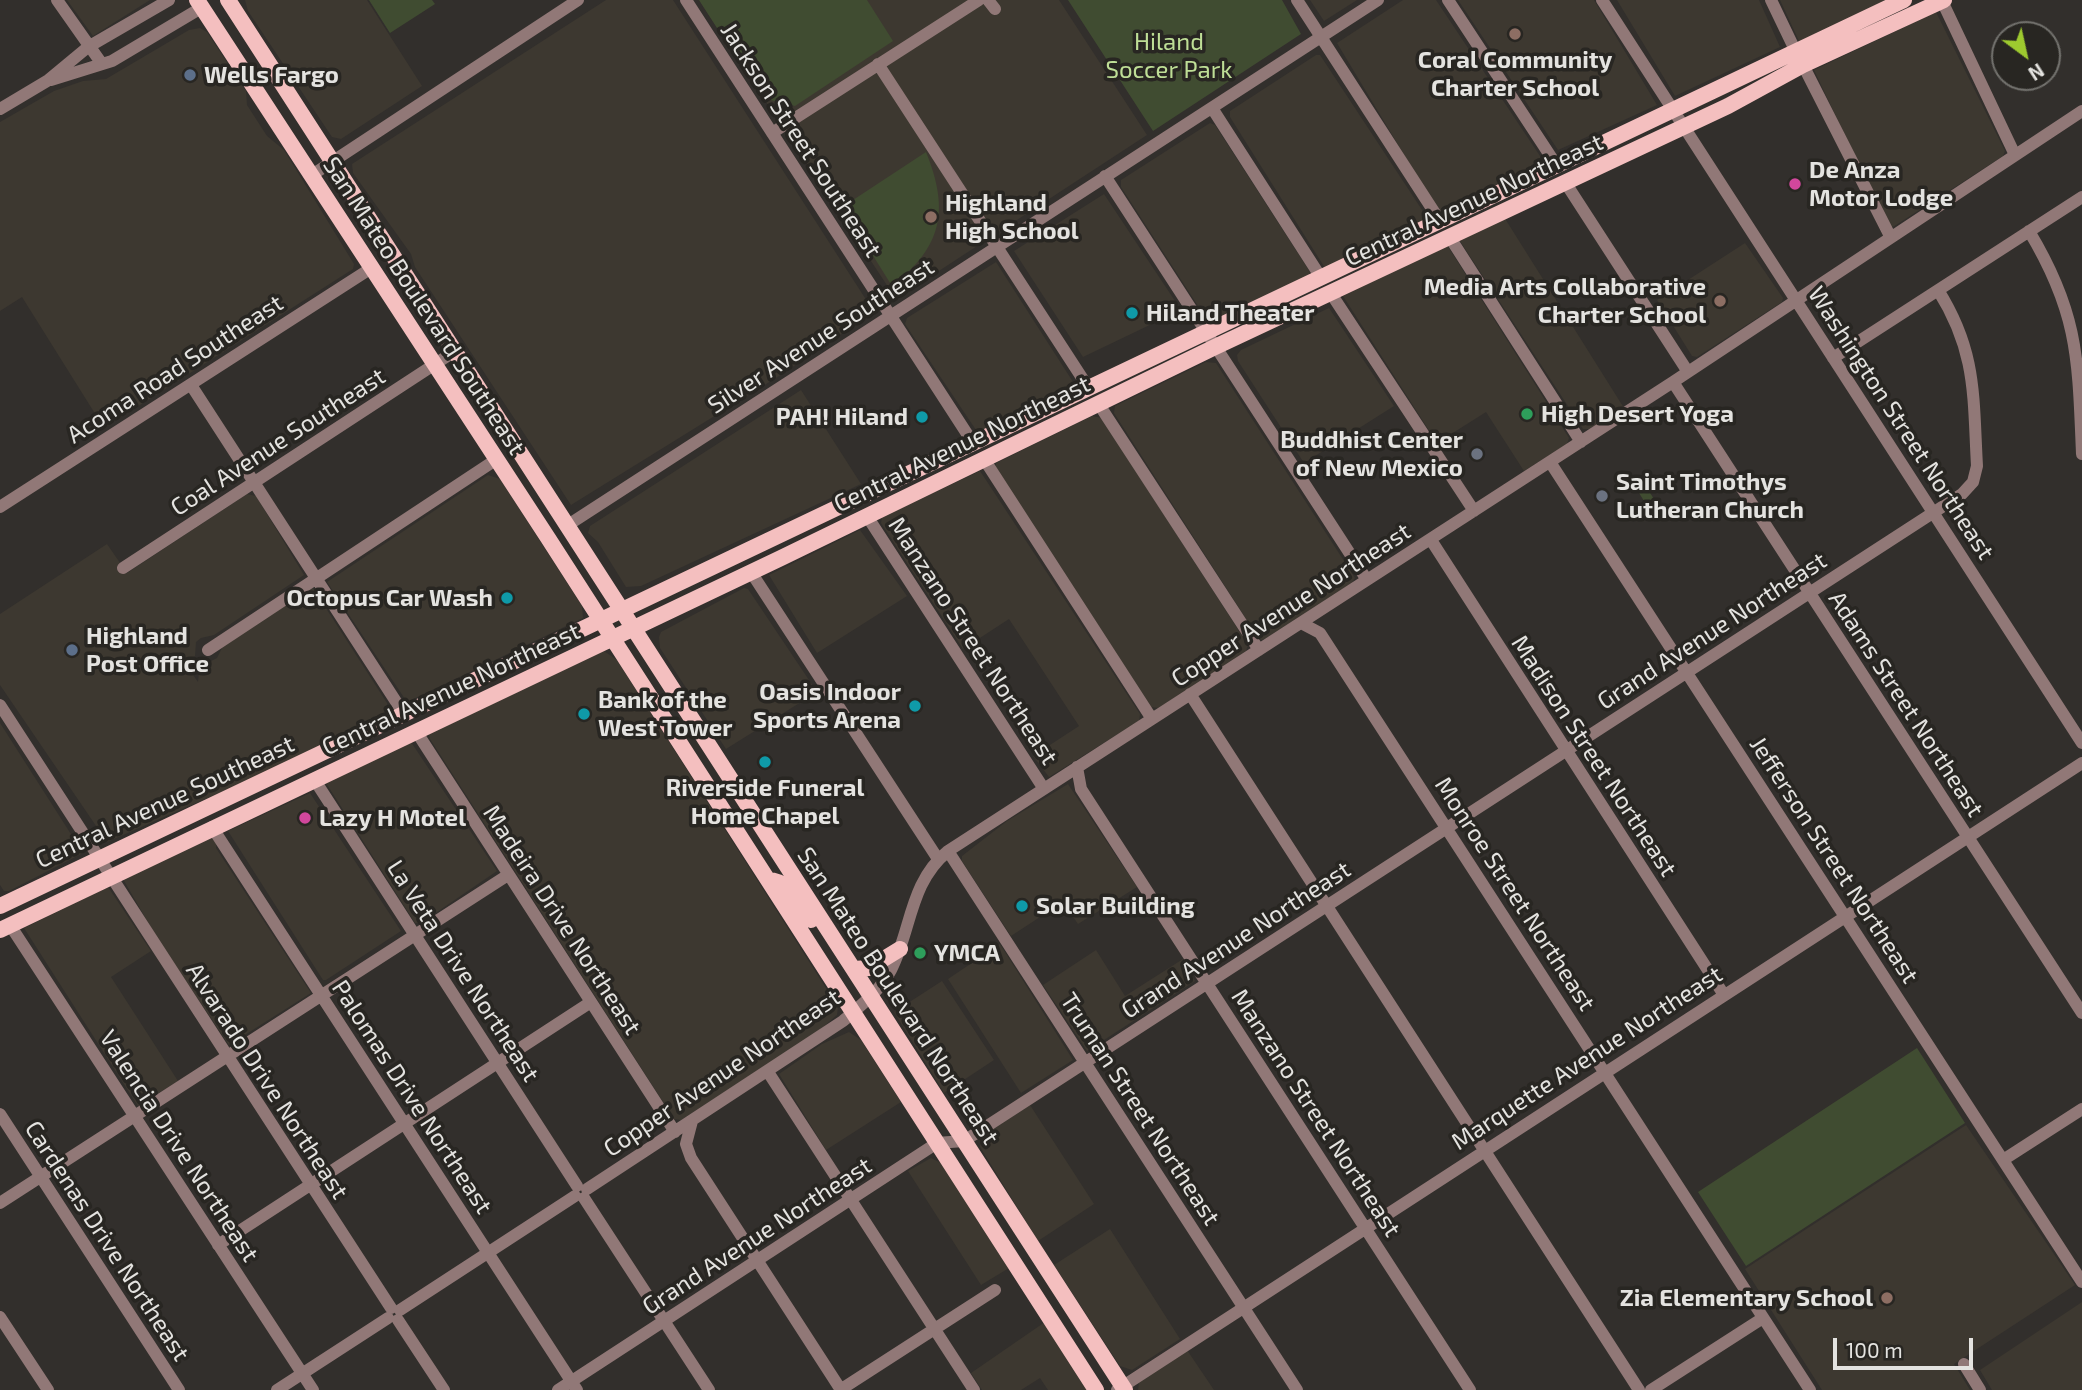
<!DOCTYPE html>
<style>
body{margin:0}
#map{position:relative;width:2082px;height:1390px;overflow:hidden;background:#322f2c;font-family:"Exo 2",sans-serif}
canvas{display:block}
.north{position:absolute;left:1991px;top:21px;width:70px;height:70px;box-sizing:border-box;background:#282622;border:2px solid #73726e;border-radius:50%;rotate:147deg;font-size:19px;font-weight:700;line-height:28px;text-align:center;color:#e4e3e0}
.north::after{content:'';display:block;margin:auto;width:24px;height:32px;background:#9eca2f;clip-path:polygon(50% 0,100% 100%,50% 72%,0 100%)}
.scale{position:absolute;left:1833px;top:1338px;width:140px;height:32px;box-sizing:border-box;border:4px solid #e4e3e0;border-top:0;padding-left:9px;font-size:21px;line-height:24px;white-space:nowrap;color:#e4e3e0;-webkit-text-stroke:5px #282622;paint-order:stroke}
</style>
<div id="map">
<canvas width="2082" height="1390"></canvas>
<div class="north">N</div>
<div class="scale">100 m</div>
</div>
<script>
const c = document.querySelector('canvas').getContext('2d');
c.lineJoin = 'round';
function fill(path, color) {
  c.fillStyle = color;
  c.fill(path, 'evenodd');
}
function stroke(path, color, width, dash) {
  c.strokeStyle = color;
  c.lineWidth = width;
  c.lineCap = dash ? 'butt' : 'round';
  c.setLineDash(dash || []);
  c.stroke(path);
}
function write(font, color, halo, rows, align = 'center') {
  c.font = font + ' "Exo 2",sans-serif';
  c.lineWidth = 7;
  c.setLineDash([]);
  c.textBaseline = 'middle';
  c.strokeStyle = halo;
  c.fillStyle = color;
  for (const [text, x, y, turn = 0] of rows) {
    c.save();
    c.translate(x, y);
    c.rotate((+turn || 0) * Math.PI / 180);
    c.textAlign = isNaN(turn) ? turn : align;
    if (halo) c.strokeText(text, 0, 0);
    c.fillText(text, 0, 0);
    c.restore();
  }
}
const built = new Path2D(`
 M67,0H150L93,36Z
 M245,0H367L422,86L341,139L332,137L248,11Z
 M606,0H673L874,312L779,376L571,505L415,267L411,254L353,173L352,164Z
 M699,0H1059L1147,135L896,299Z
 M1310,0H1357L1324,21Z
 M1403,0H1436L1542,159L1540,167L1442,218L1337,43Z
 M1458,0H1594L1657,105L1558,150Z
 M1617,0H1759L1780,47L1675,96Z
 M1780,0H1890L1803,41H1799Z
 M1936,12L2005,151L2003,156L1893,227L1887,225L1814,70Z
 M200,28L207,32L246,91L247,105L267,136L284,150L354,264L353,269L104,428L22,297L0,311V122L54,91L83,81L106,79L189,30Z
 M1316,55H1320L1430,222L1325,268L1230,117V111Z
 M1210,123L1215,125L1310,272L1308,277L1209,323L1121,187V180Z
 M1104,194L1181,310L1083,357L1014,251Z
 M1504,217L1624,408L1590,429H1583L1458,238Z
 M1745,243L1783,298L1782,302L1697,357L1692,356L1657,300Z
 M1447,245L1569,438L1567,444L1524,471L1486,412L1437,443L1343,296Z
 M996,262L1075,385L978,433L905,324L907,318Z
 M1329,308L1394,406L1304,463L1238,361L1237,355L1241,350Z
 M1206,362L1216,363L1355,578L1352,583L1265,639L1261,640L1257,636L1114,413L1115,406Z
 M801,390L861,484L641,586L626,587L598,542L588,533L590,526Z
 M1092,416L1102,418L1248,645L1246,651L1159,708L1150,707L996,468V463Z
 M980,471L1140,714L1139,721L1049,777L1033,756L1079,726L1009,619L963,649L881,523L882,517Z
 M488,475L500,479L582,606L583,618L407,702L327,582Z
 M247,494L256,496L304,575L214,635L201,638L196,642L195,656L185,663L198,682L200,662L207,663L217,658L224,644L313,588L387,703V711L258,776L107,842L0,685V614L107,544L127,573Z
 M860,530L907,596L817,653L769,575Z
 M744,588L748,589L817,692L726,749L660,648L659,637L661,632Z
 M604,651L617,660L838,1007L837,1015L815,1034L681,1120L674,1119L430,739L429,734Z
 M0,723L83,853L9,891H4L0,885Z
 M411,742L497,871L421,923H415L326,783Z
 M1068,784L1137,887L1078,924L1063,902L1011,936L962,861V856L1007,821Z
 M310,793L401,931L326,980H323L228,831Z
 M210,836L216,840V848L311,993L229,1045L157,938L123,879Z
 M108,887L151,951L111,977L178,1081L138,1106L24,928Z
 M1000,944L1073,1060L1021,1093L948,979Z
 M1096,950L1125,996L1183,959L1195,981L1087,1051L1043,985Z
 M942,981L994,1060L944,1093L894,1012Z
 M849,1032L861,1040L901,1102L826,1150L779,1074L822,1044Z
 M1030,1105L1094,1204L1038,1241L980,1147L983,1136Z
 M1966,1125L2075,1285L1954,1364L1970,1390H1822L1745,1269Z
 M931,1158L943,1164L1009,1268L981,1285L908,1171Z
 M1110,1229L1180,1339L1132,1370L1120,1366L1054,1265Z
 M2082,1302V1390H1992L1980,1370Z
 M1045,1322L1088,1390H1048L1040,1378L1021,1390H982L971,1373Z
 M1187,1350L1214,1390H1138L1139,1382Z`);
const green = new Path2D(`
 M369,0H432L435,4L390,33Z
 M699,0H867L893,41L795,106L762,98Z
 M1068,0H1282L1301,34L1153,131Z
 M926,152C950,211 942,247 892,286L847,214L850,202Z
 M1647,488L1664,515L1656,520L1639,493Z
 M1917,1048L1965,1123L1746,1266L1698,1192Z`);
const minor = new Path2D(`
 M57,0L102,64
 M686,0L973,443
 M988,0L995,9
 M1297,0L1440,221
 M1448,0L1557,166
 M1602,0L2082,743
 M1771,0L1796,52
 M1942,1L2015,155
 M878,64L1088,387
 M1803,65L1890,236
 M51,80L112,61L201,8
 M1212,108L1320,276
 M0,109L47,81L88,47L169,0
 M772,133L979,0
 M312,175L578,0
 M1105,176L1367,580
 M1565,182L1688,372
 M2029,231C2079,314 2078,360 2082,454
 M1449,236L1581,442
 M1330,292L1474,511
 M1833,358L2082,197
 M1673,382L2082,1013
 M191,385L404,714
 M1098,403L1259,650
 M984,459L1152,719
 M1550,462L2082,1282
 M0,507L373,267
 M867,516L1044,789
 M568,525L1378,0
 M1431,540L1724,995
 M123,568L455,351
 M751,572L938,859
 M1301,623L1320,633L1810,1390
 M208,650L497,459
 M1190,694L1639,1390
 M0,705L391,1308
 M416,731L675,1132
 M1077,767L1081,789L1470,1390
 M314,779L577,1186
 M212,827L577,1390
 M948,851L1297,1390
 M10,925L313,1390
 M768,1072L974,1390
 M0,1114L179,1390
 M692,1121L686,1144L691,1158L841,1390
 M2003,1160L2082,1109
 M587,1189L843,1021C860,1006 880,991 891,970C912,929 909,883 948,851L1673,382L2082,111
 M584,1198L709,1390
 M0,1203L508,875
 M218,1245L591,1002
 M400,1310L575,1196
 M0,1317L48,1390
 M398,1320L444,1390
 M1964,1364L1980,1390
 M277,1390L388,1318
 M558,1390L937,1143L964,1141L1962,494L1973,482L1977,466C1973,396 1977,352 1938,290
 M840,1390L995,1290
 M1117,1390L2082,763
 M1651,1390L1763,1318`);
const major = new Path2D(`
 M197,0L548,538L1096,1390
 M228,0L1125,1390
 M768,880C789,880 799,905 811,920
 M0,906L1904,0
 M0,930L781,558L1215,347L1728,106L1803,65L1944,0
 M854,969L869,968L900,949`);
const markers = [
 [1515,34,7,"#8d6e63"],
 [190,75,7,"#5c6f8a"],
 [1795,184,7,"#d1479c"],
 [931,217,7,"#8d6e63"],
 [1720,301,7,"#8d6e63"],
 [1132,313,7,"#0f9aa8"],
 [1527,414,7,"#2e9e5b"],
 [922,417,7,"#0f9aa8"],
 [1477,454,7,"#6b7280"],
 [1602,496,7,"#6b7280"],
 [507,598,7,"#0f9aa8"],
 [72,650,7,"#5c6f8a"],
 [915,706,7,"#0f9aa8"],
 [584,714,7,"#0f9aa8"],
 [765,762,7,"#0f9aa8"],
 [305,818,7,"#d1479c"],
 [1022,906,7,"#0f9aa8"],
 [920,953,7,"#2e9e5b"],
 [1887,1298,7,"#8d6e63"]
];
const parkNames = [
 ["Hiland",1169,42],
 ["Soccer Park",1169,70]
];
const poiNames = [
 ["Coral Community",1515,60,"center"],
 ["Charter School",1515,88,"center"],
 ["Wells Fargo",204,75],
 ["De Anza",1809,170],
 ["Motor Lodge",1809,198],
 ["Highland",945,203],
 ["High School",945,231],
 ["Media Arts Collaborative",1706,287,"right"],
 ["Charter School",1706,315,"right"],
 ["Hiland Theater",1146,313],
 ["High Desert Yoga",1541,414],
 ["PAH! Hiland",908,417,"right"],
 ["Buddhist Center",1463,440,"right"],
 ["of New Mexico",1463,468,"right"],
 ["Saint Timothys",1616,482],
 ["Lutheran Church",1616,510],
 ["Octopus Car Wash",493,598,"right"],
 ["Highland",86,636],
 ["Post Office",86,664],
 ["Oasis Indoor",901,692,"right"],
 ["Sports Arena",901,720,"right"],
 ["Bank of the",598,700],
 ["West Tower",598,728],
 ["Riverside Funeral",765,788,"center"],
 ["Home Chapel",765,816,"center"],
 ["Lazy H Motel",319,818],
 ["Solar Building",1036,906],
 ["YMCA",934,953],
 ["Zia Elementary School",1873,1298,"right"]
];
const streetNames = [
 ["Jackson Street Southeast",801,140,57],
 ["Central Avenue Northeast",1474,200,-25],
 ["San Mateo Boulevard Southeast",424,306,57],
 ["Silver Avenue Southeast",821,336,-33],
 ["Acoma Road Southeast",175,369,-33],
 ["Washington Street Northeast",1901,423,57],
 ["Coal Avenue Southeast",278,442,-33],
 ["Central Avenue Northeast",962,444,-26],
 ["Copper Avenue Northeast",1291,605,-33],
 ["Grand Avenue Northeast",1712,631,-33],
 ["Manzano Street Northeast",973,641,57],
 ["Central Avenue Northeast",451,689,-25],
 ["Adams Street Northeast",1906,704,57],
 ["Madison Street Northeast",1594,756,57],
 ["Central Avenue Southeast",165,802,-25],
 ["Jefferson Street Northeast",1834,860,57],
 ["Monroe Street Northeast",1515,894,57],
 ["Madeira Drive Northeast",562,920,57],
 ["Grand Avenue Northeast",1236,940,-33],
 ["La Veta Drive Northeast",463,971,57],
 ["San Mateo Boulevard Northeast",898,996,57],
 ["Marquette Avenue Northeast",1587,1058,-33],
 ["Copper Avenue Northeast",722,1073,-34],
 ["Alvarado Drive Northeast",267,1081,57],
 ["Palomas Drive Northeast",412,1097,57],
 ["Truman Street Northeast",1140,1109,57],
 ["Manzano Street Northeast",1316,1113,57],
 ["Valencia Drive Northeast",179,1146,57],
 ["Grand Avenue Northeast",757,1236,-33],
 ["Cardenas Drive Northeast",107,1241,57]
];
fill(built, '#3d3830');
fill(green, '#404c31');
stroke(minor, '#917877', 12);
stroke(major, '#f4bfbf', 16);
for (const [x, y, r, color] of markers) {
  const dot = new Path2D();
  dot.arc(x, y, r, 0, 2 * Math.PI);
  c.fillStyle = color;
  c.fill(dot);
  stroke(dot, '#282622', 2.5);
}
write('24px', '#bede96', '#282622', parkNames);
write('bold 24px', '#e4e3e0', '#282622', poiNames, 'left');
write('24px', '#e4e3e0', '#282622', streetNames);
</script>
